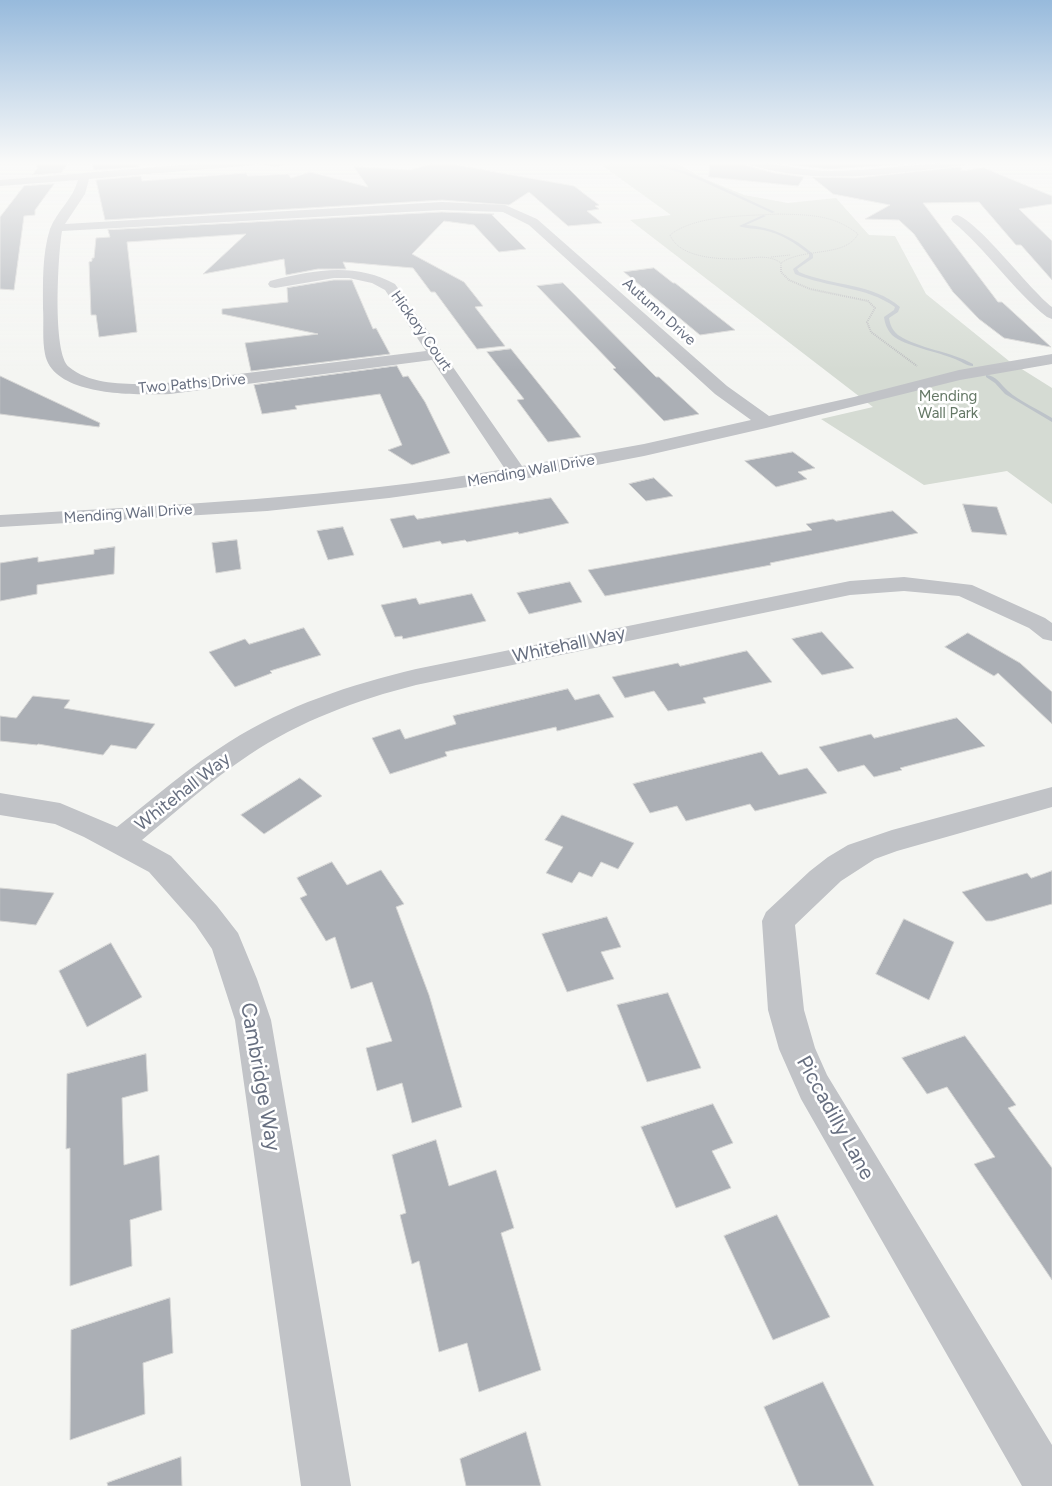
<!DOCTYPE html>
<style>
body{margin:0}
canvas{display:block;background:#f4f5f2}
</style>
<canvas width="1052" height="1486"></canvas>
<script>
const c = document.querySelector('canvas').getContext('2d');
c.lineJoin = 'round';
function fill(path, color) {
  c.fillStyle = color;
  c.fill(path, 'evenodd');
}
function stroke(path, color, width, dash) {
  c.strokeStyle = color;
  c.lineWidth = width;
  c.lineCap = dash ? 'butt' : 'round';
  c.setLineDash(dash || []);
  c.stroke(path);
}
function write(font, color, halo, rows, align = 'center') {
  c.font = font + ' Figtree,sans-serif';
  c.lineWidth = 5;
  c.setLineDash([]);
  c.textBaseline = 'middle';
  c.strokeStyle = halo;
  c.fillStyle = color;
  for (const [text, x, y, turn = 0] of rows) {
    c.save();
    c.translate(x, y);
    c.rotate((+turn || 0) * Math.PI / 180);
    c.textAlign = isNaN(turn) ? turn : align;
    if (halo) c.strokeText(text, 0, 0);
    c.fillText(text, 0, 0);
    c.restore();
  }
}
const green = new Path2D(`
 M617,162H674L705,179L744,195L788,203L836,198L869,235L895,236L926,294L1009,361L1052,388V504L1007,471L924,485L821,419L873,407L630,220L671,215L603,166Z`);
const stream = new Path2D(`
 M655,162H659L662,165L684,171L706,180L775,212L772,213L704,182L682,173L660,167Z
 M763,215L766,216L746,225C772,227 794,237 813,254V258L797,269L799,272C831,286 873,283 900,307L898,312L889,318C890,324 892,330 898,335C919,349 950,351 973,364V366C966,366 961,361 955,359C939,352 904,346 892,335C887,329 885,324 884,317L894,310L895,307C866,286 828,288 795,274L793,269L809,257V254C795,243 780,233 763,230C755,228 746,229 739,226Z
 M986,375C996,375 1001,385 1008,391C1019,401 1039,410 1052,418V422L1005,394L995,383L986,377Z`);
const building = new Path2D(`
 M69,162L61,173L32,175L37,169V164Z
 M109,162H138L139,167L94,170L92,163Z
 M439,162L574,186L599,205L595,206L599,209L587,211L602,223L568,226L529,192L509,205L442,200L105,220L96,180L141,176L142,181L246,173L248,176L288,174L291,178L310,172L368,187L354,167L410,170Z
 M710,162H744L747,166L774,173L804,177L798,186L709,177Z
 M770,162H930L829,169Z
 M961,167V171L984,168L1052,196V204L1019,209L1052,241V280L1021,245H1016L979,202L923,203L998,302H1002L1051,347L1004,338L979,319L953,292L914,234L899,220L865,219L890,205L833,194L812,177L856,178Z
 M54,184L35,210V215L24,216L14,290L0,289V217L24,186Z
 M442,212L494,214L492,215L526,249L499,252L474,225L444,221L412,254L464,282L483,306L475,307L505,346L477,349L435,292H431L413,268L343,262L346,269H318L286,275L284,259L203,274L246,234L127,242L137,332L99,337L96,315H91L89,262L92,261V258H94L96,238L110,237L108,230Z
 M654,268L673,283H675L735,330L700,335L624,272Z
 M334,280H352L373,329L376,328L390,354L251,371L245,343L318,334L222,314V309L288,302L287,288Z
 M563,283L656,377H659L699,414L664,421L613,369L616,368L537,286Z
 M511,349L559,409L581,437L548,442L517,400L524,399L487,352Z
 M397,366L403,377L408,376L425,402L450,453L412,465L388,450L402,445L380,394L295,406L297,409L262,414L254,385Z
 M0,376L100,423L99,427L0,414Z
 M793,452L815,468L798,472L807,479L776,487L745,461Z
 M654,478L673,496L646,501L629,484Z
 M551,498L569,523L519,534L518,532L467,542L465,540L442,544L440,541L403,548L390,519L414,515L417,519Z
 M963,504L997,507L1007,535L972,532Z
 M893,511L918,533L770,563L771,565L605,596L588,570L812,530L806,524L833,519L836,521Z
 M343,527L354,555L328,560L317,531Z
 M237,540L241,569L216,573L212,543Z
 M115,547L114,574L37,585V594L0,601V563L38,557V562L94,554V550Z
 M570,582L582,602L529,614L517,593Z
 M472,594L486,621L403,639L402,636L395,637L381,605L416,598L419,604Z
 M304,628L321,655L270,671L272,673L235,687L209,652L245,639L249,644Z
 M822,632L854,668L822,675L792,639Z
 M968,633L1020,663L1052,692V724L998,673L994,676L945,647Z
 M747,651L772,682L703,698L706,703L668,711L654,691L625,698L612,677L678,663L680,666Z
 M568,689L575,700L599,694L614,717L557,731L556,727L445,752L447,756L390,774L372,738L400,729L405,739L456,724L453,716Z
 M33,696L70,700L64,708L155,724L136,749L111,745L103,755L38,744L37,745L0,741V716L16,718Z
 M957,718L985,746L900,768L902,770L874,777L864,765L838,772L819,747L871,734L874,738Z
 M762,752L779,775L807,768L827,793L755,811L750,804L686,821L677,806L650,813L633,784Z
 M300,778L322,796L264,834L241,815Z
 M562,815L634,843L618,869L601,862L592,877L579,872L572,883L546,873L563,847L545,840Z
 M332,862L347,885L381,870L404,904L396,907L429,995L462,1107L412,1123L402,1083L377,1091L366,1048L392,1041L372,982L351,989L335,937L326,941L300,898L307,895L297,878Z
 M1052,871V904L992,921H986L962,892L1027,873L1031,878Z
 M0,888L54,893L36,925L0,921Z
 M607,917L621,947L601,952L614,979L567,992L542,934Z
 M904,919L954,942L929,1000L876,974Z
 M111,943L142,997L87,1027L59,971Z
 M668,993L701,1068L647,1082L617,1005Z
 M965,1036L1016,1105L1008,1108L1052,1168V1280L974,1164L995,1157L947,1087L927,1094L902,1058Z
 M146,1054L148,1091L122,1098L124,1165L159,1155L162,1210L130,1220L132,1266L70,1286V1148L66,1149L67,1074Z
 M713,1104L733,1143L712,1151L731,1188L676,1208L641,1127Z
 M436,1140L449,1186L496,1170L514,1228L501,1233L541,1370L479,1392L467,1343L439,1352L419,1261L412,1264L400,1215L406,1213L392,1155Z
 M777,1215L830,1317L773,1340L724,1236Z
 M170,1298L173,1353L143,1363L145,1414L70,1440L71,1330Z
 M823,1382L874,1486H799L764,1407Z
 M526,1432L541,1486H466L460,1459Z
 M181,1457L182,1486H108L107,1483Z`);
const pathFar1 = new Path2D(`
 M778,214C808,215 833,214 858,234C845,258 804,247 781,263C767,253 751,259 736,259C715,259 679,257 670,235C695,215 745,216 778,214Z
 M771,257L790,255
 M781,263V269`);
const path = new Path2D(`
 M781,267V272L789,280L810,289L868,301L875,308L867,322L871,332L917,366`);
const minor = new Path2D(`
 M216,162H288V163C282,168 266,167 260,162L255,165L89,179L85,194L65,224L442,202L505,205L537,219L727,386L769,416L854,397L959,370L1052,354V364L960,380L766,428L644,456L518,480L389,498L267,511L0,527V515C169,505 338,498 505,469L432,360L170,394C137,395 53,397 45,354C42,340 44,323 43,308C43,283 42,254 50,229C57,211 73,199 78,180L0,186V180ZM442,210L503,212L529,225L715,394L751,420L644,444L522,466L395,284C355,262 313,270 270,281L268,284L270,287L275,288L334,278H349L372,283L385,290L426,351L158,384C129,384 92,386 69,367C52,354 58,254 62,231Z
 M746,162C774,162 801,171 829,171C877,171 924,162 971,162L966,165C892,173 820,187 747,164Z
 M957,215C978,221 1029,289 1052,307V319L1047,317C1012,289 987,250 953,222L951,219L953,216Z
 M904,577L972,585L1045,618L1052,623V641L1043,639L1029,628L959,596L904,591L850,595L416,685C357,700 300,721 249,755C211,780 177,811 142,840L171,856L217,906L238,933L257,979L271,1020L351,1486H301L235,1020L212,949L195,924L149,872L84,837L55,824L0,815V793L60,803L117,827C154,798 189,767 229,742C287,705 350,685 416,669L850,581Z
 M1052,787V807L897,851L875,859L841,881L795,925L804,1010L815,1048L827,1075L1052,1445V1486H1022L801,1099L779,1049L768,1010L762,921L766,912L810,871L828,857L848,845L892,830Z`);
const farStreetnames = [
 ["Autumn Drive",659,312,42],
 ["Hickory Court",421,331,55],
 ["Two Paths Drive",192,384,-5],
 ["Mending Wall Drive",531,471,-10],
 ["Mending Wall Drive",128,514,-4]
];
const farParknames = [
 ["Mending",948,397],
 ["Wall Park",948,414]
];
const streetNames = [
 ["Whitehall Way",569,645,-12],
 ["Whitehall Way",183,792,-38]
];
const nearStreetnames = [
 ["Cambridge Way",260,1077,80],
 ["Piccadilly Lane",835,1118,61]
];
fill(green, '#d5dbd3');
fill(stream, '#bdc3c9');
fill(building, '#abafb5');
stroke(building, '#d6d6d5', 1);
stroke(pathFar1, '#babbbe', 1, [1, 1]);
stroke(path, '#babbbe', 2, [1, 1]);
fill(minor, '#c1c3c7');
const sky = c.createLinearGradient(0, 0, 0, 370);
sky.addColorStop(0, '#97badc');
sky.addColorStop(0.44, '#fafaf9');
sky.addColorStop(1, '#fafaf900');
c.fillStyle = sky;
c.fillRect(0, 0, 1052, 370);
write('15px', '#676f80', '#fff', farStreetnames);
write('15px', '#657866', '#fff', farParknames);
write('18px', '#676f80', '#fff', streetNames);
write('21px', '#676f80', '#fff', nearStreetnames);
</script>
